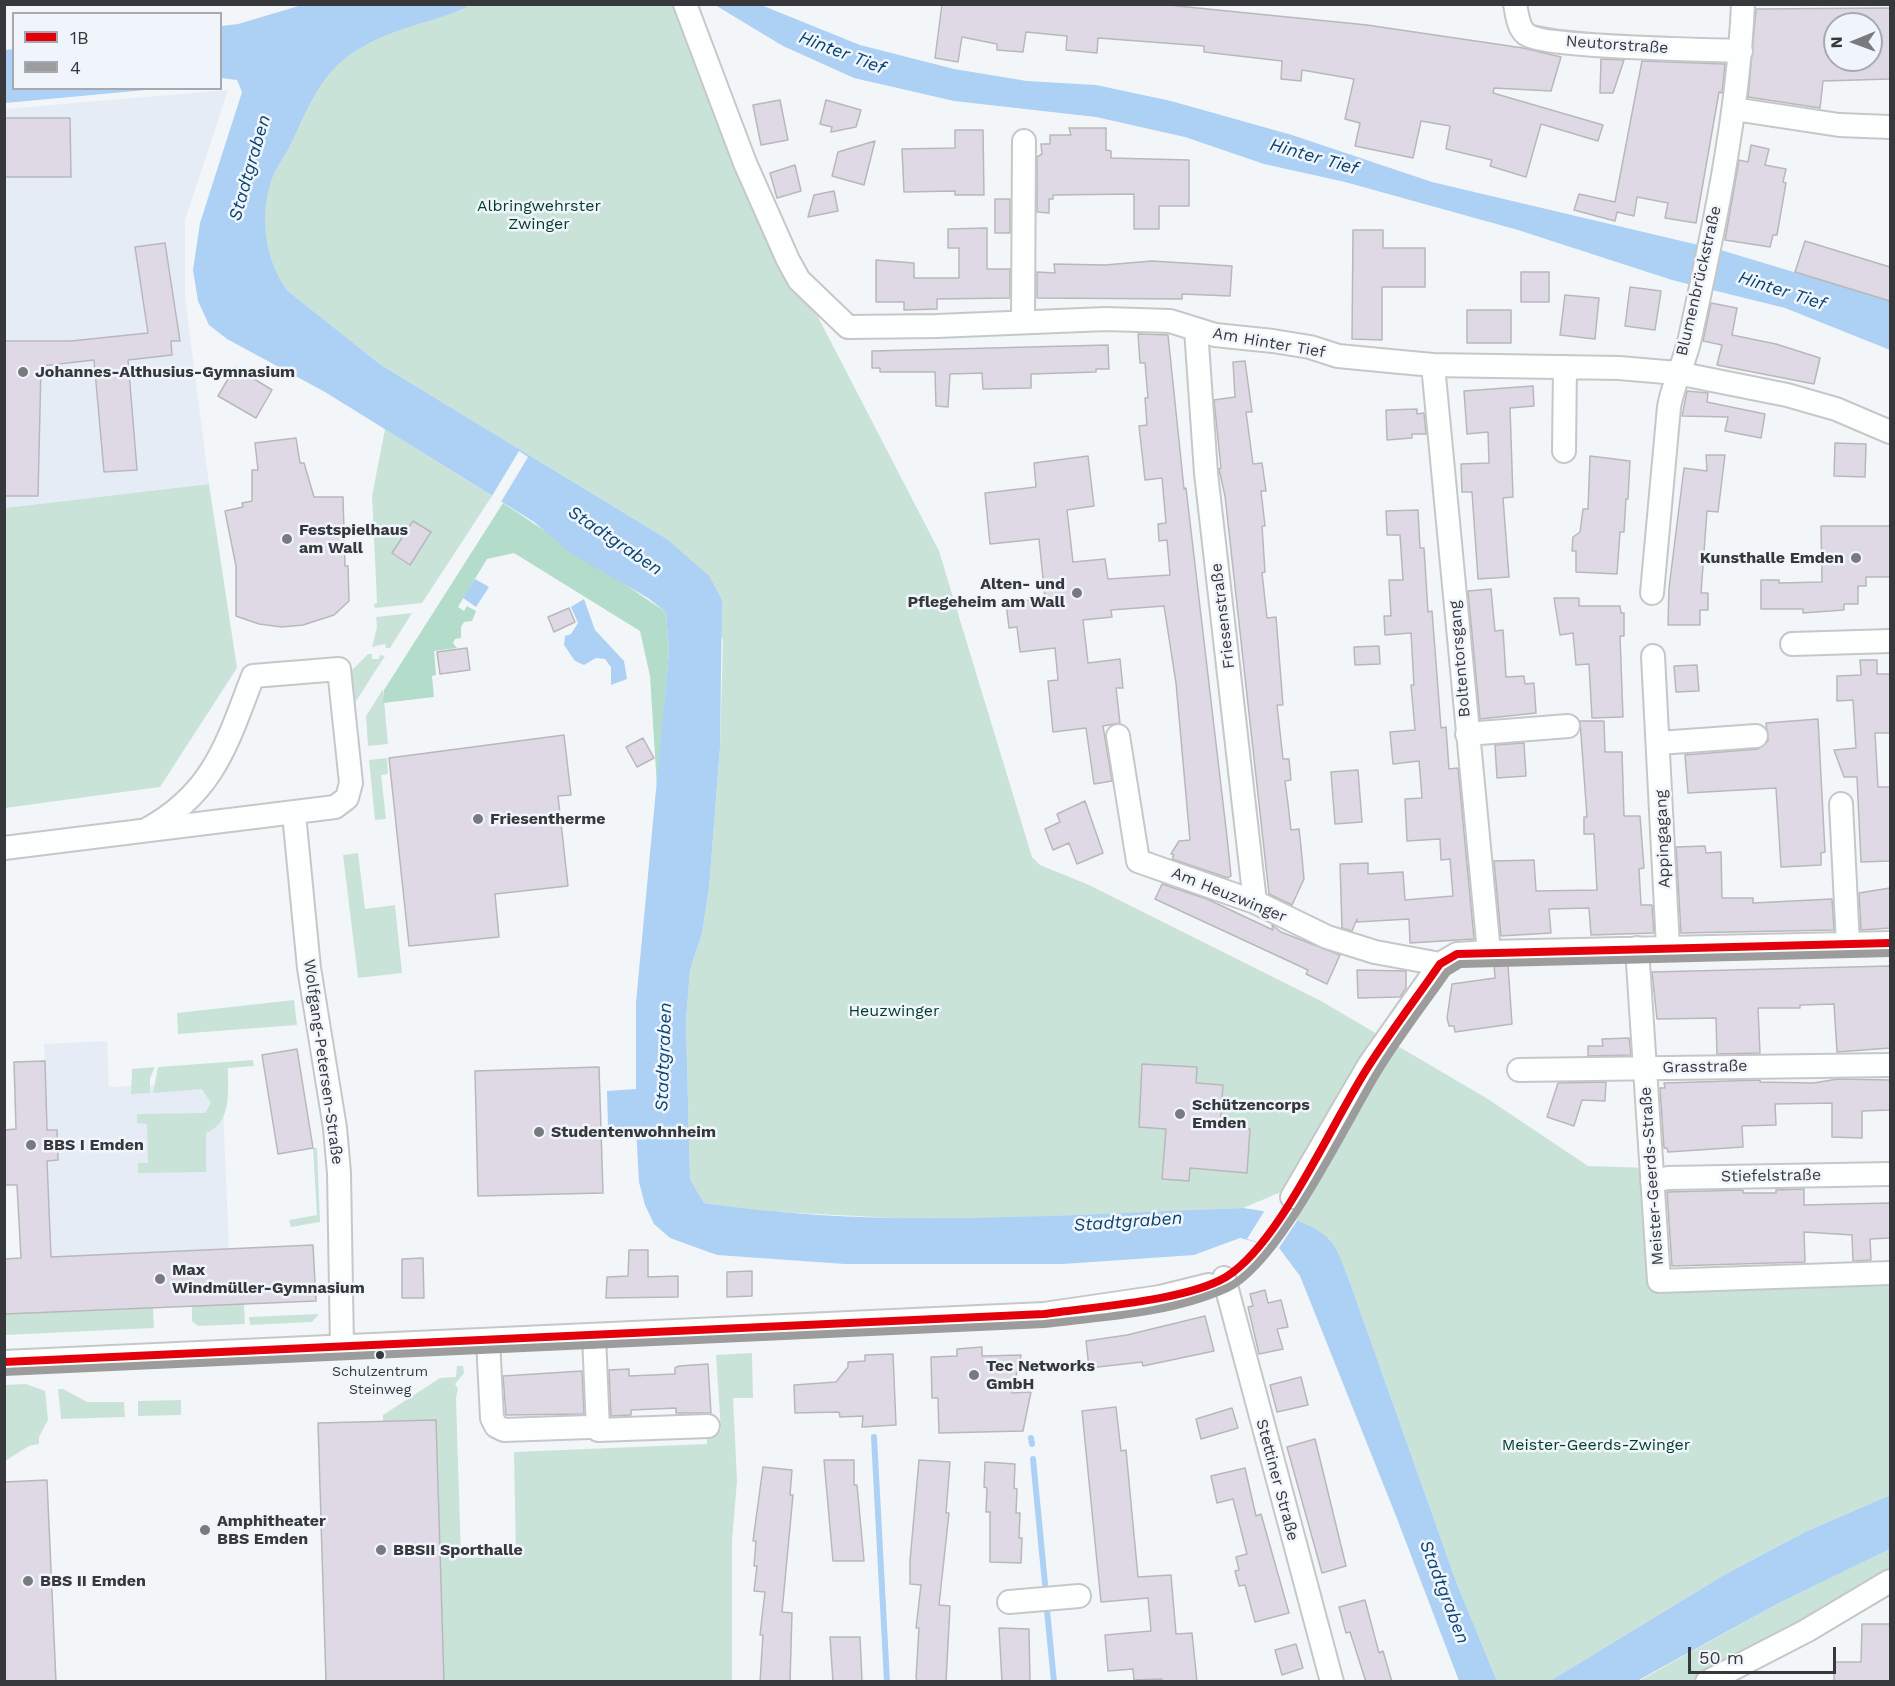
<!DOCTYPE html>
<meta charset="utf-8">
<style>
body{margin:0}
#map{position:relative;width:1895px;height:1686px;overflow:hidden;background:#f3f6f9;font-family:"Work Sans",sans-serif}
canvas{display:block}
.frame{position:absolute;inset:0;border:6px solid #36383b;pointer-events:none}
.legend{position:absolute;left:12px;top:12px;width:210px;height:78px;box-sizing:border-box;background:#f0f5fc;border:2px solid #a6a9af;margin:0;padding:8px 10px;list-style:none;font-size:18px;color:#36383b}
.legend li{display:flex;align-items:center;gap:12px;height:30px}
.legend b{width:30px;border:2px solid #a6a9af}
.north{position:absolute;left:1823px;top:12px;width:60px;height:60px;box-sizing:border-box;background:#f0f5fc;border:2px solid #a6a9af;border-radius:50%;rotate:269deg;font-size:16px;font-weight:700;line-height:24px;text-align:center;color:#36383b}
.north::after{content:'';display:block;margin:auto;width:21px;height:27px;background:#787a7e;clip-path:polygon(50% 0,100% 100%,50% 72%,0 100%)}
.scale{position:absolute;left:1688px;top:1647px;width:148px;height:27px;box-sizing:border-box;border:3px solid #36383b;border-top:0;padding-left:8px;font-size:18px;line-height:21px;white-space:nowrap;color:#36383b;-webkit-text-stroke:4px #f0f5fc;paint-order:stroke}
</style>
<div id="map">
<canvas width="1895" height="1686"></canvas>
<div class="frame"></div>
<ul class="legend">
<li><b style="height:8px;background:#e3000b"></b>1B</li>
<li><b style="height:8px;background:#9c9c9d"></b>4</li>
</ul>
<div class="north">N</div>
<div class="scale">50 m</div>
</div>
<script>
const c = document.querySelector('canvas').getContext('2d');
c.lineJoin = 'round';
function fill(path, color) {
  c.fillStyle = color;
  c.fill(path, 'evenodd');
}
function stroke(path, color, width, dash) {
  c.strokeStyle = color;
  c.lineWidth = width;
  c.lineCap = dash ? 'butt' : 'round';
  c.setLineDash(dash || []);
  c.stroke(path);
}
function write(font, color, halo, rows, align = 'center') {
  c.font = font + ' "Work Sans",sans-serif';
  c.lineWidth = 5;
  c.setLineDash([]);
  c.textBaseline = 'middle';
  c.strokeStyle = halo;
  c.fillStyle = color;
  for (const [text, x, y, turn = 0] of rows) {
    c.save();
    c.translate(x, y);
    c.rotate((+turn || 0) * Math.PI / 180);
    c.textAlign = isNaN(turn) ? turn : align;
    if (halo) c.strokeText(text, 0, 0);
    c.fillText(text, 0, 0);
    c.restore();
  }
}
const built = new Path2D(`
 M228,90L185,220V297L209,484L5,508V109Z
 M107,1041L109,1087L222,1082L229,1249L51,1257L47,1161L58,1160L57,1130H47L44,1044Z`);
const green = new Path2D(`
 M471,5H685L799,280L939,551L1032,857L1040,865L1089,885L1321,1001L1488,1099L1588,1166L1652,1168L1660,1281L1890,1273V1495L1805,1532L1724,1575L1550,1681H1497L1457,1584L1348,1277L1330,1239L1297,1221L1298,1185L1243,1208L984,1219H917L755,1211L704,1203L690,1179L686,1021L690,970L702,933L709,888L720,748L723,640L667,539L381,365L288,291C264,261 257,210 274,174C279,163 287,153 292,142C307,111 318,80 346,58C360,48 377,36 393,30C419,19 446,17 471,5Z
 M385,429L492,496L422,603L375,608L374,604L377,603L372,496ZM413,521L431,533L410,564L392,553Z
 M209,484L237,668L160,787L5,808V508Z
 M412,613L390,648H386L385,644L372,647L377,627L376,617Z
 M368,654H372V659H379L380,655L385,656L351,709L346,676Z
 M383,689L388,744L368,746L366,716Z
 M387,758L388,774L381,775L386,819L375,820L369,760Z
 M358,853L365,909L395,905L402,973L358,978L343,855Z
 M294,1000L297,1025L178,1034L177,1013Z
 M253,1060L254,1066L228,1068C228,1092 232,1123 206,1133V1172L138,1173V1163H148L147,1124L137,1123V1114L205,1113L211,1103L202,1089L153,1093L158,1067Z
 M155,1067L150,1078V1093L131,1094L132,1069Z
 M313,1148H317L320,1222L291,1227L289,1220L317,1215Z
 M244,1304L245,1324L198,1326L192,1321V1306Z
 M153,1308L154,1328L5,1335L4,1314Z
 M319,1314L312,1322L250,1325L249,1317Z
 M752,1353L753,1398H733L737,1481L732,1541V1681H444L435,1420L383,1421V1415L440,1378L456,1377L457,1366H463L464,1373L455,1384L458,1389L456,1398L461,1558L516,1557L514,1452L707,1444V1431H721L716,1355Z
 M26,1384L45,1391L48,1420L39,1437V1444L29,1446L5,1461V1385Z
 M58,1389H63L87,1402H124L125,1417L61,1419Z
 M181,1400V1415L138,1416V1401Z
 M1890,1549V1581L1707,1681L1637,1682L1779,1603Z`);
const forest = new Path2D(`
 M503,503L666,612L669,652L657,787L650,676L640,631L514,553L487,559L458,607L464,611L467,606L476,611L472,621L464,622L461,627V638L455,639L453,643L457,648L434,651L436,675L432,676L434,697L383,703L384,690Z`);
const water = new Path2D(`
 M302,5H471C427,26 388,26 346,58C318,80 307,111 292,142C287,153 279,163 274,174C258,211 264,260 288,291L381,365L667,539L709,576L722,600L720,748L709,888L702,933L690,970L686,1021L690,1179L704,1203C882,1230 1064,1214 1243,1208C1269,1211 1308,1220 1328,1238C1337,1246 1343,1266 1348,1277L1457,1584L1497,1681H1459L1396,1516L1300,1276L1279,1248L1240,1238L1194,1255L1063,1264H845L717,1255L670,1238L654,1224L645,1205L639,1182L636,1129L608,1127L607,1091L636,1089V1002L669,652L666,612L648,598L572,554L534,522L470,482L325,392L227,339L209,325L198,301L193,270L200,223L242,92L237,80L221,78V26L238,24Z
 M715,5H761L860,45L954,69L1027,81L1096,85L1171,101L1292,135L1432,182L1724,251L1890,301V350L1785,308L1672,280L1518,230L1345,182L1264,164L1185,137L1096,117L954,101L854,78L783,46Z
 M13,49L14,88L157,89L5,103V50Z
 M475,579L489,587L476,607L463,598Z
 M584,599L595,630L624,661L627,679L611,685V667L605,659L596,658L584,665L575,661L564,645L565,636L571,634L578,623L571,607Z
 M1890,1495V1549L1779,1603L1637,1681H1550L1724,1575L1805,1532Z`);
const pier = new Path2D(`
 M519,451L528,457L501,502L492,496Z
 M1265,1210L1297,1221L1279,1248L1247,1239Z`);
const stream = new Path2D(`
 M874,1437L887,1682
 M1031,1438L1032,1444
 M1033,1459L1045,1584
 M1047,1610L1054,1682`);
const building = new Path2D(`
 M942,4H1158L1367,25L1523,48L1561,57L1551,91L1494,88L1493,93L1603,125L1598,141L1541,124L1526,177L1490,166L1492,160L1446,149L1450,126L1421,121L1413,158L1355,146L1360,123L1345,119L1354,79L1302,70L1301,81L1281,79L1282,61L1204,52V46L1098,38L1097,53L1066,50L1067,36L1026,32L1023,52L997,50V44L962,37L958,62L935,58Z
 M1890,8V79L1823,81L1820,108L1748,97L1756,9ZM1835,24H1871V61L1835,63Z
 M1601,59L1624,60L1613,93H1600Z
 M1642,61L1725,64L1722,93L1719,92L1696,223L1665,218L1668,203L1637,197L1634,216L1617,212L1615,221L1574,210L1579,194L1615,202Z
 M780,100L788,140L761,145L753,105Z
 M826,100L861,110L856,127L831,132L832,127L820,124Z
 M4,118H70L71,177H4Z
 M1069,128H1106V150L1111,151V158L1189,160V206H1159V229H1134V194L1053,195V199H1049V213L1037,212V157L1042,154L1041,144H1050V135H1071Z
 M955,130H983L984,195H955V191L904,192L902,149L955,148Z
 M875,141L864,185L832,176L838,152Z
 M1751,145L1769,149L1765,165L1786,169L1783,182L1786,183L1777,235H1773L1770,247L1725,240L1739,160L1748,162Z
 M795,165L801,191L777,198L770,173Z
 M834,191L838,211L808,217L814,195Z
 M995,199H1010V233H995Z
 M987,228V269H1010V298L937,299V309L904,310V302H876V260L914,263V278H959V248H948V229Z
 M1353,230H1383V248H1425V287H1382V340L1352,339Z
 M1805,241L1890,267V301L1795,272Z
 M165,243L180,341H171L172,355L128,360L137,470L104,472L94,360L41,366L38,496H4V341H71L148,333L135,247Z
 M1152,261L1232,266L1230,296L1182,294V299L1037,298V272L1055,273L1054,264L1105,265Z
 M1521,272H1549V302H1521Z
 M1630,287L1661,291L1655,330L1625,326Z
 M1565,295L1599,298L1595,339L1560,335Z
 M1711,303L1737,308L1732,335L1776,344L1820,358L1814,384L1717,365L1722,345L1703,341Z
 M1467,310H1511V343H1467Z
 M1138,334L1168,335L1184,489L1186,488L1227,837L1231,876L1228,878L1172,859L1174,855L1171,854L1179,841L1190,840L1176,683L1164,606L1111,610L1112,617L1083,620L1088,663L1120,659L1123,688H1116L1120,723L1103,726L1112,781L1094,784L1086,728L1053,732L1048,681L1058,680L1055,648L1020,652L1017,627L1009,628L1006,603L1045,598L1039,539L990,544L985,493L1036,487L1034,463L1088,456L1094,506L1067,510L1073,562L1105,559L1108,579L1170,575L1167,540L1159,541L1158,524L1166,523L1162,478L1145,480L1139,426L1147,425L1145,398H1148L1145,363H1140Z
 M1108,345L1109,369H1096V372L1031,374V388L983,389L982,373L950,374L948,407L936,406L935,372H880V368H872V351Z
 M1245,361L1252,412H1246L1253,464L1262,463L1266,491H1261L1265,526H1262L1265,572L1262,573L1267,618L1276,617L1283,705H1277L1283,759H1289L1291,780L1285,781L1288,804L1291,830L1299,829L1301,847L1304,879L1292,905L1269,894L1225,496L1219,469L1221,468L1214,400L1235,397L1233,362Z
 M235,367L272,390L256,418L218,396Z
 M1533,386L1534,406L1510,408L1513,497L1503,498L1509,577L1478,579L1472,492H1462L1461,464L1489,463L1488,432L1467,434L1464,391Z
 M1687,391L1708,393L1707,402L1765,414L1761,438L1725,431L1728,417L1682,416Z
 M1417,409V414L1424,413L1426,434H1412V438L1387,440L1386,410Z
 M296,438L300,463H304L314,497H343L345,566H348L349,601L334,615L303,625L282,627L259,624L236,616V566L225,511L243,507L242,503L252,501V470H258L255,443Z
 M1835,443L1866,444L1865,477L1834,476Z
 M1706,455H1725L1718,512L1707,511L1701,593H1708V610H1700V625H1668L1669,588L1684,468L1707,471Z
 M1590,456L1630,461L1628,499H1626L1624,532H1620L1617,574L1576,572V551H1572L1573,537L1580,532L1583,509H1588Z
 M1418,510L1420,548H1424L1428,612L1432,611L1441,728L1446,727L1449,769L1458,768L1474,939L1410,943L1409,919L1357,922V919L1352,931L1342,928L1340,864L1368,863V874L1403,872L1405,900L1453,896L1450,859L1441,860L1440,839L1407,841L1405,799L1422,798L1419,761L1393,764L1390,732L1415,730L1411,685H1414L1411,633L1385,635L1384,616H1391L1389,580H1403L1400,535H1387L1386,511Z
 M413,521L431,532L410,565L392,553Z
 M1821,526H1890V577H1866V586H1858V604H1844V610L1803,613V609H1761V580H1779V583L1822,582Z
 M1491,589L1495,631L1503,630L1506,677L1524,676L1525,684L1534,683L1536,713L1480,719L1468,591Z
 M1554,598H1579V606H1620L1621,613H1624V636H1620L1623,717L1592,718L1589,664L1576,665L1573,633L1560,635Z
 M569,608L575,622L554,632L548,617Z
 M1379,646L1380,664L1355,665L1354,647Z
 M467,648L470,670L440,674L437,652Z
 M1860,660H1877V674H1890V733H1875L1878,787H1890V861L1861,862L1857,777H1844L1834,750L1856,748L1853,700L1837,701V676L1861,675Z
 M1697,665L1699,691L1676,692L1674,666Z
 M1818,719L1825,852L1821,853V865L1781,867L1776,788L1688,793L1685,755L1758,749L1768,741L1766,723Z
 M1580,721H1604L1605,752H1622L1624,816H1640L1644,868L1639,869L1641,905H1652L1654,933L1591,935L1589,908L1549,909L1551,933L1501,936L1494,861L1534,860L1536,891L1597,890L1594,834H1584V817H1587Z
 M564,735L571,795L558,796L568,886L495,894L499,937L409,946L389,758Z
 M643,738L654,758L637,767L626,747Z
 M1524,743L1526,776L1497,778L1495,745Z
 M1358,770L1362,822L1335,824L1331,772Z
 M1085,801L1103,853L1077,864L1069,843L1053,850L1045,829L1060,822L1057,814Z
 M1705,846L1706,853L1721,852L1722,898H1753V903L1832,899L1834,930L1681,933L1676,847Z
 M1162,884L1207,899L1273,930L1272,925L1281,932L1340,955L1327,984L1306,974L1308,970L1155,899Z
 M1890,888V928L1861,930L1859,893Z
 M1494,965H1508L1512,1024L1455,1032L1454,1026H1449L1447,1018L1452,984L1495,978Z
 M1890,966V1048L1837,1052L1834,1004L1800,1005V1008H1758L1760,1053L1717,1054L1716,1018L1657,1019L1652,972Z
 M1357,970L1406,971V988L1400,997L1358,998Z
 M1629,1038L1631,1055L1588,1056V1046H1603L1602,1039Z
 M297,1049L313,1148L278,1154L262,1055Z
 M45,1061L47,1130H57L58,1160L47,1161L51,1257L313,1245L316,1301L5,1314L4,1259L21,1258L17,1185H4V1130L16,1129L14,1062Z
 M1142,1064L1197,1067L1196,1083L1223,1085L1220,1127L1250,1129L1247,1173L1190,1168L1189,1181L1162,1179L1166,1129L1139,1127Z
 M599,1067L603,1193L478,1196L475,1071Z
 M1838,1079L1890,1080V1110L1862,1111V1138L1832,1137V1103L1775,1104L1776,1125L1742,1126L1743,1147L1668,1152L1667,1148H1664L1660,1088H1665L1664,1083L1760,1080V1082L1813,1083Z
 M1606,1082L1605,1101L1582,1100L1574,1126L1547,1117L1558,1083Z
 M1804,1189V1205L1890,1203V1238L1870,1239L1871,1260L1853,1261L1852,1235L1804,1232L1805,1262L1672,1266L1667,1192L1743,1190V1193H1776V1190Z
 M629,1250H648V1277L678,1276V1297L606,1298L607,1277L628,1276Z
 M423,1258L424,1298H402V1259Z
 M752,1271V1296L727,1297V1272Z
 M1265,1290L1268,1303L1281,1300L1288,1327L1277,1329L1283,1349L1259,1354L1248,1307L1253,1306L1250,1294Z
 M1205,1316L1214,1351L1143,1366L1142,1362L1089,1368L1086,1341L1127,1335Z
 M982,1347V1356L1021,1355L1012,1393L1031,1392L1023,1431L939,1433L938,1398H932L931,1357L957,1356V1349Z
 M893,1354L896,1425L862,1427L863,1416L840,1417L839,1412L795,1413L794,1385L836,1382L848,1367V1362L865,1361V1355Z
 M708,1364L711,1413H676V1408L631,1410V1415L611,1416L609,1370L629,1369V1376L675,1374V1368L679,1366Z
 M582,1371L584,1414L506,1415L503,1376Z
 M1301,1377L1308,1405L1277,1412L1270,1385Z
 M1116,1407L1121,1451L1126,1450L1138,1577L1171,1575L1176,1634L1192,1633L1197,1682H1162V1679L1134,1680L1133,1669L1108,1671L1105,1635L1151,1631L1148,1598L1101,1602L1082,1411Z
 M1232,1408L1238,1428L1201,1439L1196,1419Z
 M436,1420L444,1682H326L318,1423Z
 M1315,1439L1346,1566L1322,1573L1287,1447Z
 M824,1460H854V1485H857L864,1561H833Z
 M919,1460L950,1462L946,1513H949L939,1605L950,1606L946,1682H918L916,1678L919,1628H916L921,1585L910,1584V1561Z
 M985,1462L1015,1464L1014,1488L1017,1489L1016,1513H1020L1019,1538H1022L1021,1563L990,1562V1512H986L987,1488L984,1487Z
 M763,1467L792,1470L790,1495H793L782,1612L792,1613L790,1682H760L763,1635H760L765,1592L754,1591L757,1566H754L756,1541H753Z
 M1245,1468L1256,1516L1261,1514L1289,1613L1255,1622L1245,1585L1239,1586L1235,1571L1239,1570L1236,1557L1247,1554L1233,1499L1217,1503L1211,1476Z
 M47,1480L56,1682H4V1482Z
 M1365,1600L1379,1653L1383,1651L1392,1682H1366L1350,1632L1346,1633L1339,1607Z
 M1862,1624H1890V1682H1834V1662H1861Z
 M999,1628L1029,1629L1030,1682H1002Z
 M830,1637H860L862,1682H833Z
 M1296,1644L1303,1668L1282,1675L1275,1650Z`);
const minor = new Path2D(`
 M685,4L745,163L788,260L799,280L848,327L937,326L1106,319L1170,321L1215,335L1273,341L1310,347L1338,356L1390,361L1433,365L1619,368L1677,373L1787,395L1836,409L1890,432
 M1515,4C1517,14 1518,28 1526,34C1540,47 1711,50 1741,51
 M1734,109L1839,125L1890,127
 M1023,322L1024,141
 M1196,329L1206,473L1255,902
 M1433,365L1489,952
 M1564,451L1565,367
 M1652,593L1669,407C1673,383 1685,362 1690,338C1714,228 1738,117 1743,4
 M1792,644L1890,641
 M1653,656L1668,947
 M1467,734L1568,726
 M1118,736L1138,861L1255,902L1327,937L1375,952L1440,964
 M1659,743L1756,736
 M1841,804L1848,944
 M294,814L309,968L335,1128L339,1173L342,1347
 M4,848L335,807L347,798L351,783L339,669L253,676C227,743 214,793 146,830
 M1637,948L1659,1281L1890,1273
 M1519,1070L1890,1065
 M1652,1181L1668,1178L1890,1174
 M1292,1197L1369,1065L1440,964L1457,954L1489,952L1890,943
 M1224,1278L1332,1682
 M594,1335L598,1430L708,1426
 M488,1340L492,1418L496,1426L504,1430L589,1427
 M4,1362L1044,1314L1160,1297L1209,1285
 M1009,1602L1079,1596
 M1707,1682L1806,1631L1890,1581`);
const bus1 = new Path2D(`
 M4,1362L1044,1314C1091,1307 1186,1301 1226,1277C1281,1243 1332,1121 1370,1064C1392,1030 1417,997 1440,964L1457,954L1890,943`);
const bus2 = new Path2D(`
 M4,1372L1044,1324C1104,1317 1172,1313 1227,1288C1279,1264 1345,1125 1377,1073C1398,1038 1424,1005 1447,972L1460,964L1890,953`);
const markers = [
 [23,372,6,"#787a7e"],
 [287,539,6,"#787a7e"],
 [1856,558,6,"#787a7e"],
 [1077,593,6,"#787a7e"],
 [478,819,6,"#787a7e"],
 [1180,1114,6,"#787a7e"],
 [539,1132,6,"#787a7e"],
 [31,1145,6,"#787a7e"],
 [160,1279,6,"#787a7e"],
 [380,1355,5,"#36383b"],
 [974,1375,6,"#787a7e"],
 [205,1530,6,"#787a7e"],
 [381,1550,6,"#787a7e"],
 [28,1581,6,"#787a7e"]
];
const busNames = [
 ["Schulzentrum",380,1372],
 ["Steinweg",380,1390]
];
const streetNames = [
 ["Neutorstraße",1617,45,4],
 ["Blumenbrückstraße",1699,281,-77],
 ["Am Hinter Tief",1269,343,10],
 ["Friesenstraße",1223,616,-97],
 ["Boltentorsgang",1460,659,-95],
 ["Appingagang",1663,839,-92],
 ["Am Heuzwinger",1229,895,22],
 ["Wolfgang-Petersen-Straße",323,1062,82],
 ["Grasstraße",1705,1067,-1],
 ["Meister-Geerds-Straße",1652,1176,-94],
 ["Stiefelstraße",1771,1176,-1],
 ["Stettiner Straße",1277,1480,75]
];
const parkNames = [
 ["Albringwehrster",539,206],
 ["Zwinger",539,224],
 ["Heuzwinger",894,1011],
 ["Meister-Geerds-Zwinger",1596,1445]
];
const poiNames = [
 ["Johannes-Althusius-Gymnasium",35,372],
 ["Festspielhaus",299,530],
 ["am Wall",299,548],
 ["Kunsthalle Emden",1844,558,"right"],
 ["Alten- und",1065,584,"right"],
 ["Pflegeheim am Wall",1065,602,"right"],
 ["Friesentherme",490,819],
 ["Schützencorps",1192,1105],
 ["Emden",1192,1123],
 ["Studentenwohnheim",551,1132],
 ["BBS I Emden",43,1145],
 ["Max",172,1270],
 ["Windmüller-Gymnasium",172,1288],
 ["Tec Networks",986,1366],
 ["GmbH",986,1384],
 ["Amphitheater",217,1521],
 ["BBS Emden",217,1539],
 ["BBSII Sporthalle",393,1550],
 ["BBS II Emden",40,1581]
];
const waterNames = [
 ["Hinter Tief",842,53,21],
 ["Hinter Tief",1314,157,16],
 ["Stadtgraben",250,168,-74],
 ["Hinter Tief",1782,291,18],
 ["Stadtgraben",615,541,34],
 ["Stadtgraben",664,1057,-88],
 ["Stadtgraben",1128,1222,-4],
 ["Stadtgraben",1444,1592,69]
];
fill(built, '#e6ecf6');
fill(green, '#cae3d8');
fill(forest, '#b4dcca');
fill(water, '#add1f4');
fill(pier, '#f3f6f9');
stroke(stream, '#add1f4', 6);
fill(building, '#dfd9e5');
stroke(building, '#b8b8bb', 1.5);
stroke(minor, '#c5c7c9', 26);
stroke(minor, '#fdfefe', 22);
stroke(bus1, '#e3000b', 8);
stroke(bus2, '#9c9c9d', 8);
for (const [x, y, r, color] of markers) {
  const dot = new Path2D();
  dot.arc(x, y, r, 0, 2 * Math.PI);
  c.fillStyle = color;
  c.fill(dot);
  stroke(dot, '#f0f5fc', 2);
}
write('14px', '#36383b', '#f0f5fc', busNames);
write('16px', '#36383b', '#f0f5fc', streetNames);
write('16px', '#013d27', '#f0f5fc', parkNames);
write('bold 16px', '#36383b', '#f0f5fc', poiNames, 'left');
write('italic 18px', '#0a4470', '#f0f5fc', waterNames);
</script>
